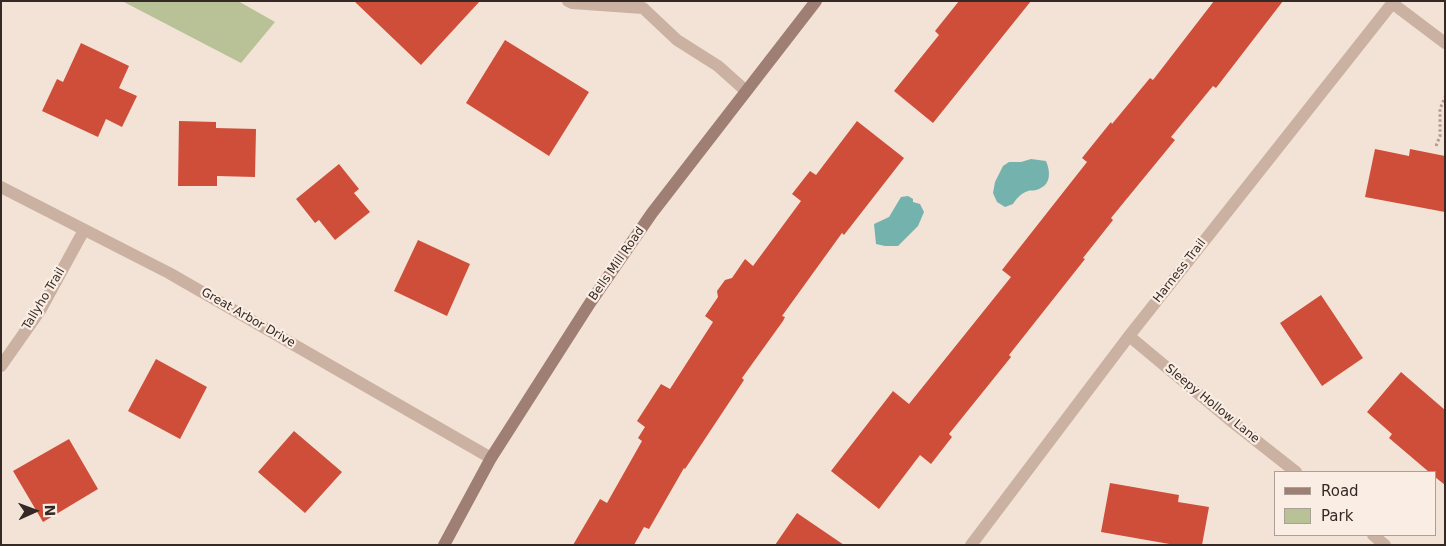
<!DOCTYPE html>
<style>
body{margin:0}
#map{position:relative;width:1446px;height:546px;overflow:hidden;background:#f3e3d7;font-family:"DejaVu Sans",sans-serif}
canvas{display:block}
.frame{position:absolute;inset:0;border:2px solid #352925;pointer-events:none}
.legend{position:absolute;left:1274px;top:471px;width:162px;height:65px;box-sizing:border-box;background:#faede3;border:1px solid #ab9f97;margin:0;padding:6px 9px;list-style:none;font-size:15px;color:#352925}
.legend li{display:flex;align-items:center;gap:10px;height:25px}
.legend b{width:25px;border:1px solid #ab9f97}
.north{position:absolute;left:10px;top:486px;width:50px;height:50px;-webkit-text-stroke:4px #faede3;paint-order:stroke;rotate:88deg;font-size:14px;font-weight:700;line-height:20px;text-align:center;color:#352925}
.north::after{content:'';display:block;margin:auto;width:18px;height:22px;background:#352925;clip-path:polygon(50% 0,100% 100%,50% 72%,0 100%)}
</style>
<div id="map">
<canvas width="1446" height="546"></canvas>
<div class="frame"></div>
<ul class="legend">
<li><b style="height:6px;background:#9f7f74"></b>Road</li>
<li><b style="height:14px;background:#b8c296"></b>Park</li>
</ul>
<div class="north">N</div>
</div>
<script>
const c = document.querySelector('canvas').getContext('2d');
c.lineJoin = 'round';
function fill(path, color) {
  c.fillStyle = color;
  c.fill(path, 'evenodd');
}
function stroke(path, color, width, dash) {
  c.strokeStyle = color;
  c.lineWidth = width;
  c.lineCap = dash ? 'butt' : 'round';
  c.setLineDash(dash || []);
  c.stroke(path);
}
function write(font, color, halo, rows, align = 'center') {
  c.font = font + ' "DejaVu Sans",sans-serif';
  c.lineWidth = 4.5;
  c.setLineDash([]);
  c.textBaseline = 'middle';
  c.strokeStyle = halo;
  c.fillStyle = color;
  for (const [text, x, y, turn = 0] of rows) {
    c.save();
    c.translate(x, y);
    c.rotate((+turn || 0) * Math.PI / 180);
    c.textAlign = isNaN(turn) ? turn : align;
    if (halo) c.strokeText(text, 0, 0);
    c.fillText(text, 0, 0);
    c.restore();
  }
}
const green = new Path2D(`
 M122,1H238L275,22L241,63Z`);
const water = new Path2D(`
 M1031,159L1046,161C1051,173 1051,186 1036,190C1033,191 1030,190 1028,191C1021,193 1016,199 1013,204L1005,207L997,202L993,193L995,182L1003,166L1009,162H1021Z
 M908,196L913,199V202L920,204L924,212L918,226L898,246H885L876,244L874,224L889,217L901,197Z`);
const building = new Path2D(`
 M354,1H480L421,65Z
 M959,1H1031L933,123L894,91L939,35L935,31Z
 M1214,1H1283L1216,88L1213,86L1171,137L1175,140L1111,218L1113,220L1083,258L1085,259L1009,355L1011,357L949,434L952,437L931,464L920,455L879,509L831,471L893,391L909,404L1011,277L1002,270L1087,162L1082,158L1111,122L1112,124L1150,78L1153,80Z
 M505,40L589,92L549,156L466,103Z
 M81,43L129,66L119,88L137,96L122,127L106,119L98,137L42,111L57,79L63,82Z
 M179,121L216,122V128L256,129L255,177L217,176V186H178Z
 M857,121L904,158L844,235L842,233L782,316L785,317L783,321L742,378L744,380L685,469L684,468L649,529L644,527L634,545H573L600,499L607,503L642,441L638,438L645,427L637,421L661,384L670,389L713,322L705,316L718,297L717,291L725,280L732,278L745,259L753,266L801,201L792,194L810,171L816,175Z
 M1375,149L1409,156L1410,149L1445,156V212L1365,197Z
 M339,164L359,189L354,193L370,212L335,240L319,220L315,223L296,199Z
 M418,240L470,264L447,316L394,291Z
 M1321,295L1363,358L1322,386L1280,323Z
 M156,359L207,387L180,439L128,411Z
 M1401,372L1445,410V485L1435,477V472H1429L1389,438L1392,434L1367,412Z
 M294,431L342,472L305,513L258,472Z
 M69,439L98,489L43,522L13,471Z
 M1110,483L1179,495L1178,502L1209,507L1202,545H1175L1101,532Z
 M797,513L844,545H775Z`);
const path = new Path2D(`
 M1436,146L1440,136V109L1445,97`);
const lane = new Path2D(`
 M568,1L572,3L643,8L677,40L718,66L746,91`);
const street = new Path2D(`
 M1392,3L1445,43
 M1,187L169,273L491,458
 M1129,336L1230,420L1296,472
 M1,366L41,309L84,230
 M1373,535L1385,545
 M971,545L1129,336L1394,1`);
const secondary = new Path2D(`
 M444,545L491,458L590,303L652,213L816,1`);
const streetNames = [
 ["Bells Mill Road",617,264,-55],
 ["Harness Trail",1180,271,-52],
 ["Tallyho Trail",44,299,-59],
 ["Great Arbor Drive",248,318,30],
 ["Sleepy Hollow Lane",1212,404,39]
];
fill(green, '#b8c296');
fill(water, '#74b2ae');
fill(building, '#cf4e39');
stroke(path, '#b79b8d', 3, [2.5, 2.5]);
stroke(lane, '#cbb1a2', 12);
stroke(street, '#cbb1a2', 12);
stroke(secondary, '#9f7f74', 12);
write('12px', '#352925', '#faede3', streetNames);
</script>
